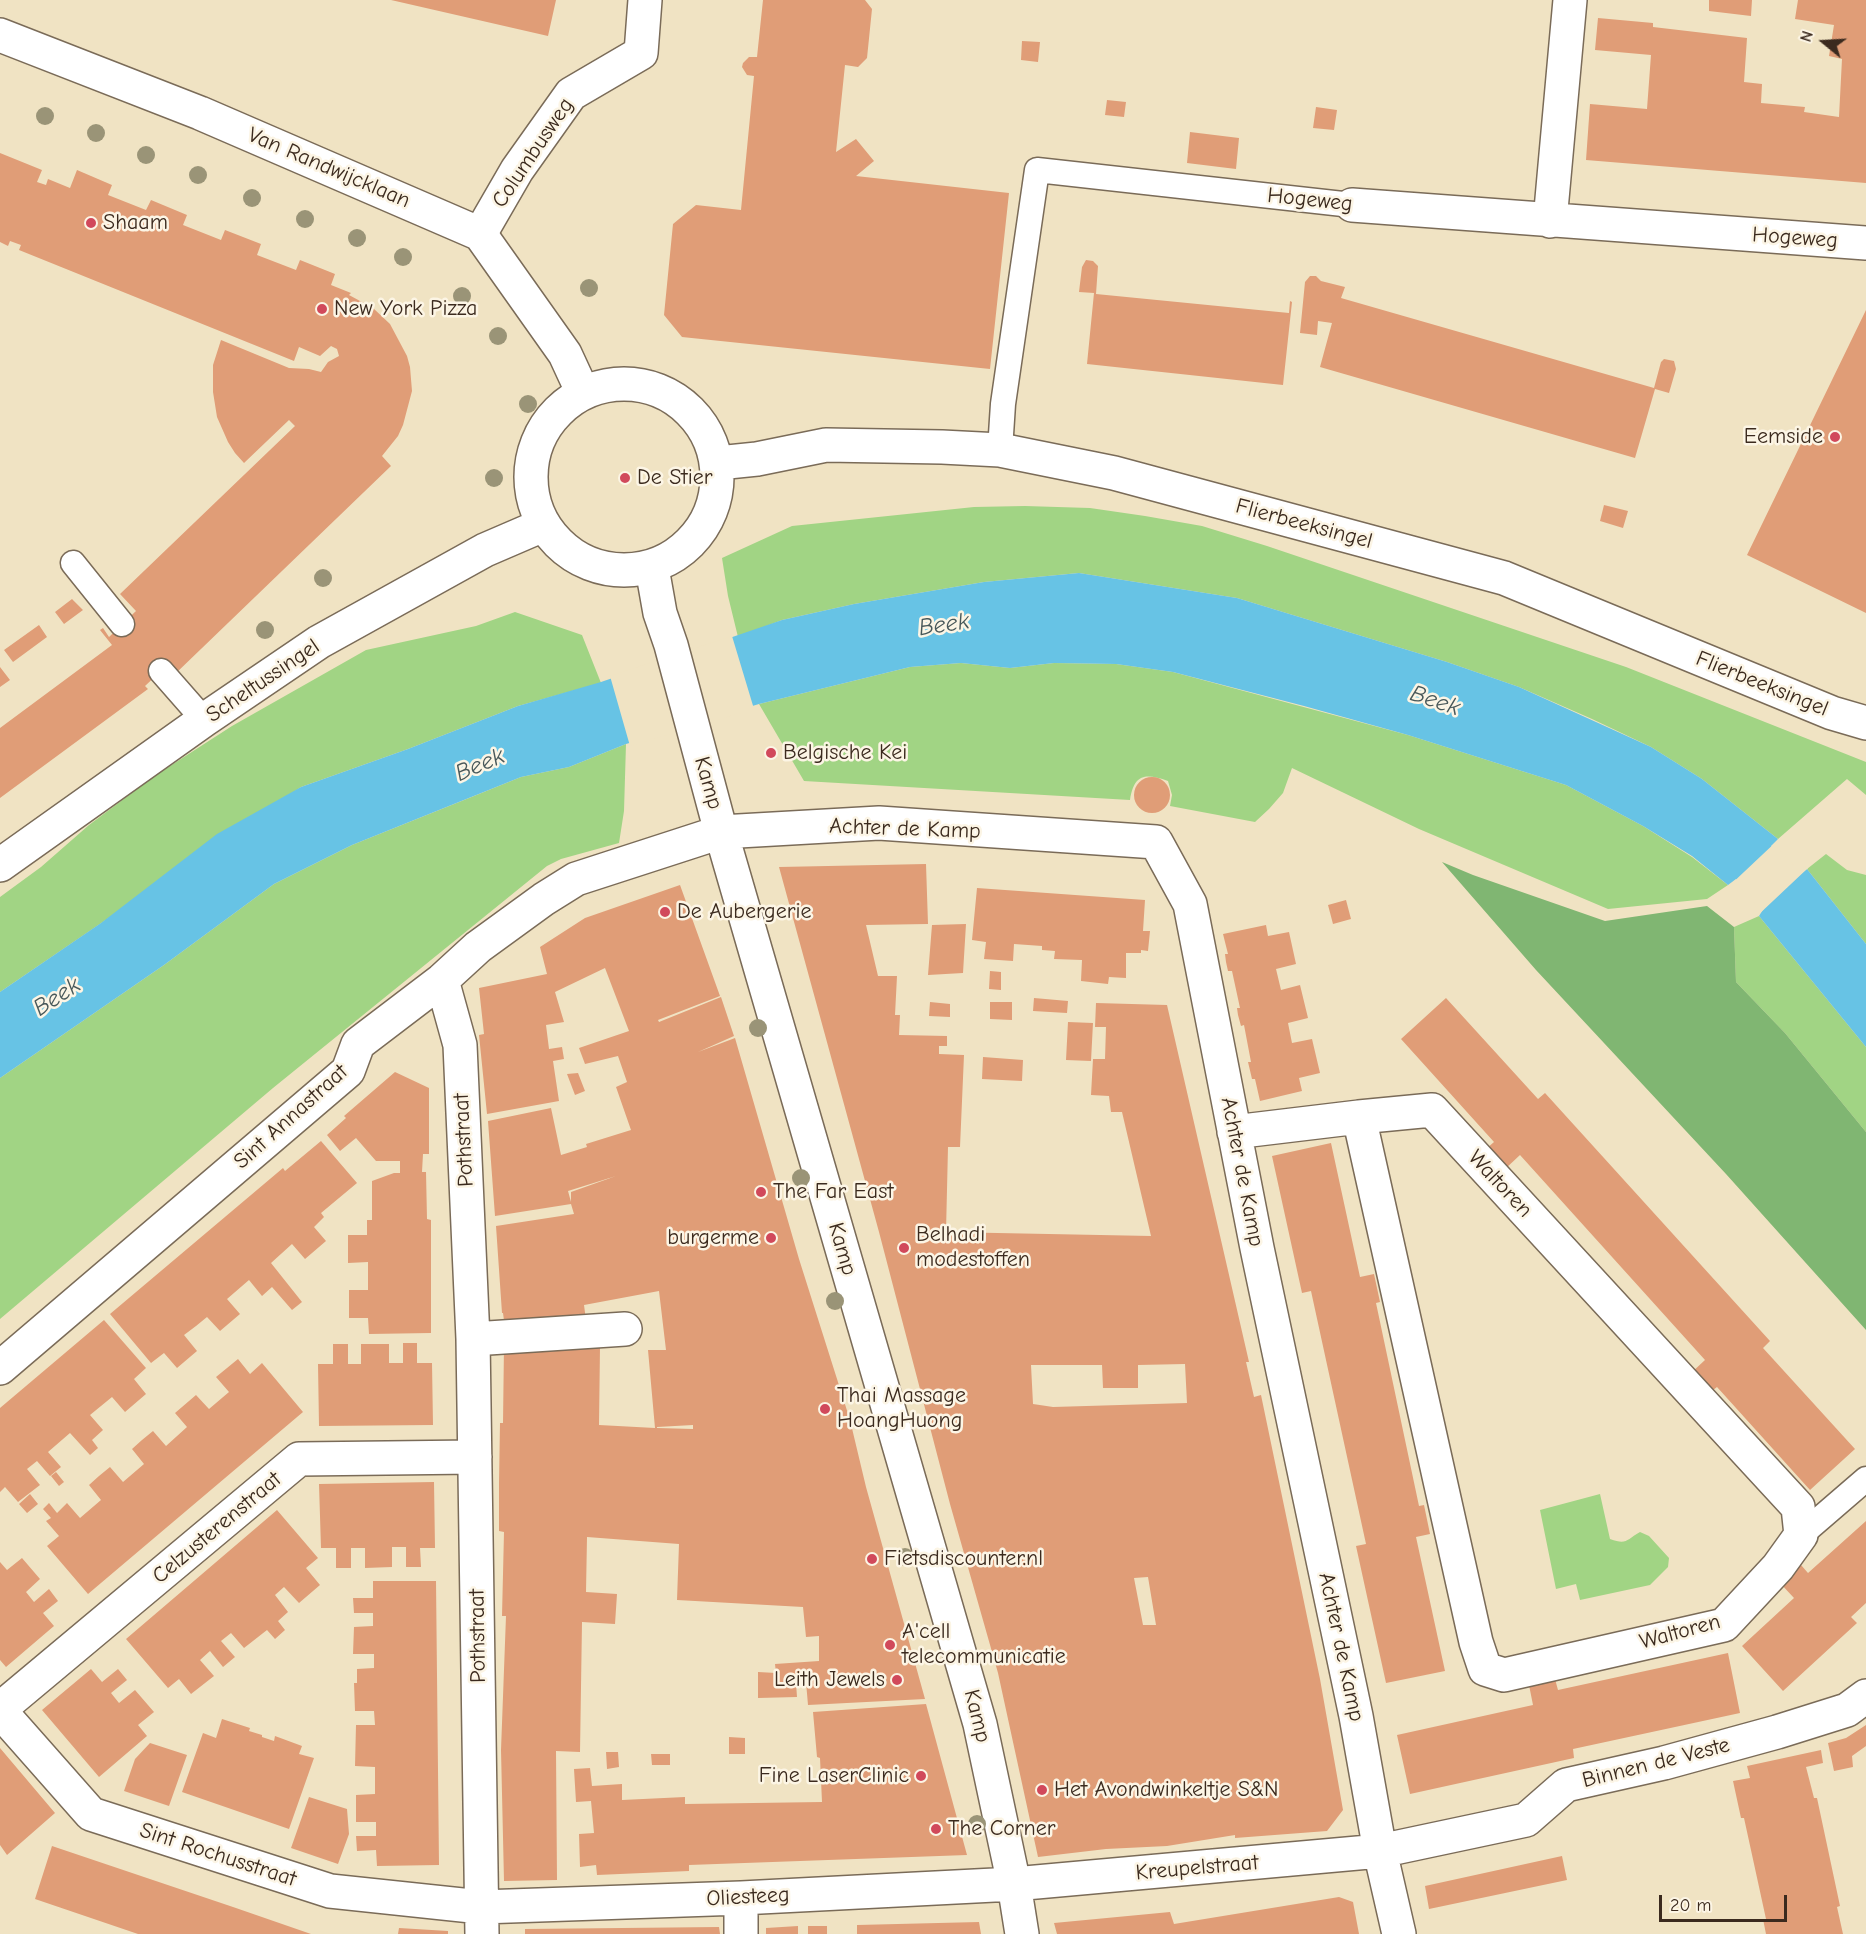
<!DOCTYPE html>
<style>
body{margin:0}
#map{position:relative;width:1866px;height:1934px;overflow:hidden;background:#f0e3c3;font-family:"Comic Neue",sans-serif}
canvas{display:block}
.north{position:absolute;left:1794px;top:12px;width:60px;height:60px;-webkit-text-stroke:4px #fcf5e5;paint-order:stroke;rotate:288deg;font-size:16px;font-weight:700;line-height:24px;text-align:center;color:#3b2a1e}
.north::after{content:'';display:block;margin:auto;width:21px;height:27px;background:#3b2a1e;clip-path:polygon(50% 0,100% 100%,50% 72%,0 100%)}
.scale{position:absolute;left:1659px;top:1895px;width:128px;height:27px;box-sizing:border-box;border:3px solid #3b2a1e;border-top:0;padding-left:8px;font-size:18px;line-height:21px;white-space:nowrap;color:#3b2a1e;-webkit-text-stroke:4px #fcf5e5;paint-order:stroke}
</style>
<div id="map">
<canvas width="1866" height="1934"></canvas>
<div class="north">N</div>
<div class="scale">20 m</div>
</div>
<script>
const c = document.querySelector('canvas').getContext('2d');
c.lineJoin = 'round';
function fill(path, color) {
  c.fillStyle = color;
  c.fill(path, 'evenodd');
}
function stroke(path, color, width, dash) {
  c.strokeStyle = color;
  c.lineWidth = width;
  c.lineCap = dash ? 'butt' : 'round';
  c.setLineDash(dash || []);
  c.stroke(path);
}
function write(font, color, halo, rows, align = 'center') {
  c.font = font + ' "Comic Neue",sans-serif';
  c.lineWidth = 5;
  c.setLineDash([]);
  c.textBaseline = 'middle';
  c.strokeStyle = halo;
  c.fillStyle = color;
  for (const [text, x, y, turn = 0] of rows) {
    c.save();
    c.translate(x, y);
    c.rotate((+turn || 0) * Math.PI / 180);
    c.textAlign = isNaN(turn) ? turn : align;
    if (halo) c.strokeText(text, 0, 0);
    c.fillText(text, 0, 0);
    c.restore();
  }
}
const green = new Path2D(`
 M1025,506L1090,508L1145,516L1202,526L1267,546L1626,667L1866,762V795L1847,779L1778,839L1702,779L1651,747L1592,719L1519,687L1447,662L1237,598L1079,573L984,582L854,604L782,620L738,637L728,596L722,558L792,526L974,507Z
 M515,612L582,635L601,683L518,706L408,749L301,787L0,992V897L41,867L89,825L153,777L232,726L366,650L476,626Z
 M961,663L1010,668L1054,663L1116,664L1173,672L1408,735L1566,785L1643,826L1692,857L1728,885L1707,899L1608,909L1419,829L1292,768L1283,793L1269,809L1255,822L1170,806L1172,795L1168,781C1145,773 1134,774 1130,800L804,781L759,704L910,667Z
 M626,744L624,811L619,843L561,859L547,866L273,1088L0,1319V1078L164,965L274,884L352,845L474,796L521,777L569,767Z
 M1826,854L1847,870L1866,875V944L1807,869Z
 M1759,916L1866,1047V1132L1785,1033L1736,982L1734,927Z
 M1600,1494L1610,1539C1627,1545 1626,1540 1640,1532L1649,1536L1669,1558L1668,1567L1650,1585L1580,1600L1576,1584L1556,1589L1540,1510Z`);
const forest = new Path2D(`
 M1442,862L1473,875L1605,921L1707,906L1734,927L1736,982L1785,1033L1866,1132V1330L1726,1174L1536,970Z`);
const water = new Path2D(`
 M1079,573L1237,598L1447,662L1519,687L1651,747L1702,779L1778,839L1771,846L1799,875L1807,869L1866,944V1047L1759,916L1764,908L1736,879L1728,885L1692,856L1643,826L1566,785L1408,735L1304,706L1173,672L1116,664L1054,663L1010,668L961,663L910,667L759,704L626,744L569,767L521,777L352,845L274,884L164,965L0,1078V992L101,923L217,834L301,787L408,749L518,706L601,682L782,620L854,604L984,582Z`);
const pier = new Path2D(`
 M732,636L754,709L630,746L610,676Z
 M1779,839L1780,840L1775,845L1799,871L1806,866L1808,868L1756,917L1760,909L1736,883L1727,888Z`);
const building = new Path2D(`
 M391,0H556L548,36Z
 M763,0H865L872,9L867,58L858,67L845,65L836,152L856,139L874,161L856,176L1009,193L990,369L682,337L664,315L673,224L696,205L741,210L754,76L747,75L742,67L743,63L749,57H757Z
 M1709,0H1752L1751,16L1709,11Z
 M1798,0H1866V183L1586,160L1590,104L1647,109L1651,55L1595,50L1598,18L1653,23V27L1747,38L1744,82L1762,84L1761,103L1805,107L1804,112L1839,117L1842,59L1829,56L1834,25L1795,19Z
 M1022,41L1040,42L1038,62L1021,60Z
 M1107,100L1126,102L1124,117L1105,115Z
 M1316,107L1337,110L1334,130L1313,128Z
 M1190,132L1239,138L1236,169L1187,163Z
 M0,153L42,170L37,182L46,185L48,179L70,188L77,170L112,185L108,195L146,210L151,200L187,215L183,225L221,240L225,230L261,244L257,255L296,270L300,260L335,274L331,285L351,293L349,295L373,308L390,324L407,356L410,367L412,391L403,425L398,436L382,456L391,466L174,675L161,671L145,686L148,689L0,798V728L112,645L100,630L103,628L109,637L136,611L120,594L295,426L289,420L244,463L235,453L228,442L217,417L213,392V365L221,340L289,368L309,369L321,372L328,362L339,356L337,349L331,346L320,356L299,347L294,361L19,250L21,245L10,241L8,246L0,242Z
 M1086,260L1093,261L1098,266L1096,294L1289,313L1290,301L1292,302L1283,385L1087,364L1094,293L1079,292L1082,267Z
 M1310,276H1316L1321,281L1345,287L1341,298L1654,388L1661,362L1664,359L1674,361L1676,369L1669,393L1655,389L1635,458L1320,367L1332,323L1318,321L1317,335L1300,333L1305,282Z
 M1866,310V613L1747,555Z
 M1604,505L1628,511L1623,528L1600,521Z
 M72,599L83,610L64,624L55,612Z
 M39,625L47,637L13,662L4,650Z
 M0,667L10,680L0,687Z
 M1134 795a18 18 0 1 1 36 0a18 18 0 1 1-36 0Z
 M926,864L928,924L866,925L878,976H897L895,1015H900L899,1035L947,1036V1046H939V1054L964,1055L960,1147H948L946,1232L1151,1236L1122,1112H1111L1109,1096L1091,1095L1093,1059H1105L1106,1027H1095L1096,1003L1167,1005L1249,1362H1246L1254,1397L1261,1395L1320,1679L1343,1810L1327,1831L1235,1838V1835L1167,1846L1106,1849L1038,1857L998,1673L950,1504L879,1232L779,867ZM1185,1364L1187,1403L1053,1407L1033,1404L1031,1365H1102L1103,1388H1138V1365ZM1148,1577L1156,1625H1143L1134,1578Z
 M680,885L720,996L658,1020L659,1022L721,997L734,1036L698,1052L735,1038L799,1259L850,1420L866,1487L925,1699L808,1705L806,1682L796,1683L797,1697L758,1698V1672L776,1673L775,1664L819,1661V1636L806,1637L803,1607L677,1600L679,1544L587,1537L586,1592L617,1594L615,1624L582,1622L580,1752L556,1751L557,1880L504,1881L501,1750L506,1616H502L504,1532L499,1531V1483L500,1423H503L504,1345L600,1347L599,1425L655,1428L648,1350H666L659,1291L584,1305L586,1320L505,1328L503,1313H502L496,1226L574,1214L571,1204L495,1216L488,1121L551,1108L561,1155L587,1147L586,1144L631,1130L616,1087L627,1082L618,1056L585,1064L579,1048L629,1031L605,968L555,992L564,1022L546,1025L549,1049L562,1047L564,1059L553,1061L559,1101L487,1114L479,1035L484,1034L479,988L547,974L540,947L585,918ZM616,1176L571,1192V1202L568,1191ZM693,1425V1429L657,1428V1427Z
 M977,888L1145,900L1143,931H1150L1148,951L1141,950V953H1126V978L1109,977L1108,984L1081,981L1082,960L1054,959L1055,951L1042,950V946L1014,944L1013,961L984,959L986,942L972,940Z
 M1346,900L1351,919L1333,924L1328,905Z
 M966,924L963,973L928,975L932,925Z
 M1266,925L1268,936L1289,932L1296,964L1276,969L1281,990L1300,985L1308,1018L1288,1023L1292,1043L1312,1039L1320,1073L1299,1078L1302,1091L1260,1101L1255,1079H1252L1248,1062H1251L1244,1025L1241,1026L1238,1015L1237,1008H1240L1232,971H1228L1226,962L1225,954H1228L1223,934Z
 M990,971L1001,972V990L989,989Z
 M1034,998L1068,1001L1067,1013L1033,1011Z
 M1446,998L1538,1099L1545,1093L1770,1341L1763,1348L1855,1449L1810,1490L1717,1387L1708,1394L1690,1374L1705,1360L1520,1155L1504,1170L1486,1149L1494,1142L1401,1039Z
 M930,1002L950,1004V1017L929,1016Z
 M990,1002H1012V1020L990,1019Z
 M1068,1022L1093,1023L1091,1061L1066,1060Z
 M983,1057L1023,1060L1022,1081L982,1079Z
 M395,1072L429,1088V1154H423L422,1172H426L427,1219L431,1220V1333L369,1334L368,1318H349V1290H368V1262L348,1263V1235H367V1220H372V1181L394,1173H400V1161H376L356,1138L340,1151L327,1135L346,1118L344,1116Z
 M578,1073L585,1091L575,1095L567,1074Z
 M321,1141L357,1183L321,1213L324,1217L314,1227L326,1241L305,1259L292,1244L271,1263L302,1302L292,1310L272,1287L262,1296L249,1280L227,1299L240,1314L220,1331L207,1317L196,1326L184,1335L197,1351L177,1368L164,1353L151,1363L110,1314L283,1168L285,1171Z
 M1331,1143L1360,1277L1374,1274L1380,1302L1376,1303L1419,1506L1424,1505L1430,1534L1416,1537L1445,1671L1386,1683L1356,1546L1366,1544L1311,1291L1302,1293L1272,1156Z
 M104,1320L146,1368L134,1379L146,1394L125,1412L112,1397L90,1415L103,1430L92,1440L98,1448L90,1455L70,1433L48,1452L61,1467L50,1476L37,1461L27,1469L40,1485L18,1502L5,1487L0,1492V1408Z
 M403,1343H417V1363H432L433,1425L319,1426L318,1364H333V1344H348V1364H361V1344H389V1363H403Z
 M238,1359L250,1374L262,1363L303,1412L88,1594L47,1546L59,1536L46,1521L51,1518L43,1509L49,1503L57,1513L67,1503L80,1518L101,1500L89,1485L99,1476L110,1467L123,1482L144,1464L132,1449L142,1440L153,1431L166,1446L187,1427L175,1413L196,1395L209,1409L229,1392L216,1377Z
 M56,1472L64,1482L59,1486L51,1476Z
 M434,1482L435,1548H420L421,1567H406V1547H392V1567L365,1568V1548H351V1568H336V1548H321L319,1484Z
 M30,1494L38,1504L27,1513L19,1504Z
 M277,1510L318,1558L306,1568L320,1585L299,1603L284,1587L275,1595L288,1612L278,1621L285,1630L275,1639L267,1630L244,1648L231,1633L221,1641L235,1657L223,1667L210,1651L200,1660L214,1676L191,1694L179,1679L168,1688L126,1639Z
 M1866,1521V1603L1851,1617L1857,1623L1783,1691L1742,1646L1794,1598L1780,1583L1801,1565L1808,1573Z
 M22,1558L40,1579L26,1592L34,1602L49,1589L58,1601L43,1613L54,1626L6,1667L0,1660V1562L7,1570Z
 M373,1581H436L439,1865L377,1866L376,1850L357,1851L356,1836H376V1822H356V1795L375,1794V1767L355,1766L356,1725H375L374,1711H355L354,1683H357V1669L374,1668V1654H353L354,1627L373,1626V1613H354L353,1598H373Z
 M1728,1653L1740,1713L1573,1749L1574,1758L1410,1794L1397,1735L1533,1705L1529,1685L1555,1679L1558,1690Z
 M91,1669L102,1682L118,1669L127,1680L111,1693L119,1703L135,1690L154,1712L138,1725L147,1736L99,1777L42,1710Z
 M926,1704L967,1855L689,1865V1871L597,1875L596,1865L580,1867L579,1834L594,1833L591,1801L576,1802L574,1769L590,1768L592,1786L622,1784V1800L685,1797V1804L822,1802L820,1758L817,1757L813,1712Z
 M222,1719L250,1728L249,1731L262,1735V1737L274,1741L275,1736L302,1746L299,1754L314,1758L289,1829L182,1792L203,1733L216,1738Z
 M1866,1725V1746L1852,1756L1853,1767L1834,1771L1828,1743L1846,1738Z
 M729,1737L745,1738V1754H729Z
 M150,1743L187,1755L169,1806L124,1791L135,1759Z
 M0,1748L55,1813L7,1855L0,1845Z
 M1821,1750L1823,1763L1806,1767L1814,1798H1817L1840,1906L1837,1907L1843,1934H1766L1763,1919H1766L1744,1818H1741L1733,1781L1750,1778L1747,1766Z
 M606,1752H618L619,1767L607,1769Z
 M651,1754H670V1765H652Z
 M309,1797L347,1809L349,1834L338,1864L291,1848Z
 M52,1846L233,1907L311,1934H138L35,1899Z
 M1562,1856L1567,1880L1429,1909L1425,1886Z
 M1339,1897L1353,1902L1359,1934H1057L1054,1923L1170,1912L1174,1924Z
 M979,1922L981,1934H857V1925Z
 M798,1926V1934H766V1928Z
 M808,1926H827V1934H808Z
 M719,1927L720,1934H525V1929Z
 M399,1928L448,1931V1934H398Z`);
const lane = new Path2D(`
 M1000,450L1003,404L1037,170L1352,205
 M73,563L122,624
 M161,671L204,720
 M1801,1535L1866,1479`);
const street = new Path2D(`
 M1352,205L1866,243
 M1550,221L1570,0
 M480,234L517,170L571,94L641,53L645,0
 M652,568L660,613L671,645L721,832L980,1724L1014,1884L1022,1934
 M442,980L460,1045L473,1339L482,1934
 M1432,1110L1798,1507L1801,1535L1778,1567L1724,1625L1504,1675L1485,1669L1476,1642L1359,1117Z
 M1234,1132L1359,1117
 M473,1339L625,1329
 M0,1368L348,1071L358,1044L442,980L478,947L544,899L576,879L721,832L879,823L1156,842L1190,904L1257,1248L1356,1716L1380,1851L1399,1934
 M0,1709L299,1459L475,1457
 M0,1711L91,1814L330,1891L481,1907L741,1898L1014,1884L1380,1851L1526,1820L1566,1785L1664,1763L1777,1732L1847,1710L1866,1696
 M741,1898V1934`);
const secondary = new Path2D(`
 M0,35L200,113L480,234L565,354L583,393
 M531 477a93 93 0 1 1 186 0a93 93 0 1 1-186 0Z
 M718,463L757,459L826,445L942,447L1000,450L1114,473L1504,578L1832,713L1866,723
 M0,865L204,720L319,642L485,550L543,525`);
const trees = [
 [45,116],
 [96,133],
 [146,155],
 [198,175],
 [252,198],
 [305,219],
 [357,238],
 [403,257],
 [589,288],
 [462,296],
 [498,336],
 [528,404],
 [494,478],
 [323,578],
 [265,630],
 [758,1028],
 [801,1178],
 [835,1301],
 [905,1557],
 [977,1824]
];
const markers = [
 [91,223,6,"#d1495b"],
 [322,309,6,"#d1495b"],
 [1835,437,6,"#d1495b"],
 [625,478,6,"#d1495b"],
 [771,753,6,"#d1495b"],
 [665,912,6,"#d1495b"],
 [761,1192,6,"#d1495b"],
 [771,1238,6,"#d1495b"],
 [904,1248,6,"#d1495b"],
 [825,1409,6,"#d1495b"],
 [872,1559,6,"#d1495b"],
 [890,1645,6,"#d1495b"],
 [897,1680,6,"#d1495b"],
 [921,1776,6,"#d1495b"],
 [1042,1790,6,"#d1495b"],
 [936,1829,6,"#d1495b"]
];
const streetNames = [
 ["Columbusweg",533,153,-56],
 ["Van Randwijcklaan",329,168,23],
 ["Hogeweg",1310,200,6],
 ["Hogeweg",1795,238,4],
 ["Flierbeeksingel",1304,524,15],
 ["Scheltussingel",263,681,-34],
 ["Flierbeeksingel",1762,684,22],
 ["Kamp",708,783,74],
 ["Achter de Kamp",905,829,2],
 ["Sint Annastraat",291,1117,-42],
 ["Pothstraat",464,1140,-93],
 ["Achter de Kamp",1242,1172,79],
 ["Waltoren",1500,1184,47],
 ["Kamp",842,1249,74],
 ["Celzusterenstraat",217,1528,-40],
 ["Waltoren",1680,1632,-15],
 ["Pothstraat",478,1636,-91],
 ["Achter de Kamp",1341,1647,78],
 ["Kamp",977,1716,76],
 ["Binnen de Veste",1656,1763,-14],
 ["Sint Rochusstraat",218,1855,18],
 ["Kreupelstraat",1197,1868,-5],
 ["Oliesteeg",748,1897,-3]
];
const poiNames = [
 ["Shaam",103,223],
 ["New York Pizza",334,309],
 ["Eemside",1823,437,"right"],
 ["De Stier",637,478],
 ["Belgische Kei",783,753],
 ["De Aubergerie",677,912],
 ["The Far East",773,1192],
 ["Belhadi",916,1235],
 ["modestoffen",916,1260],
 ["burgerme",759,1238,"right"],
 ["Thai Massage",837,1396],
 ["HoangHuong",837,1421],
 ["Fietsdiscounter.nl",884,1559],
 ["A'cell",902,1632],
 ["telecommunicatie",902,1657],
 ["Leith Jewels",885,1680,"right"],
 ["Fine LaserClinic",909,1776,"right"],
 ["Het Avondwinkeltje S&N",1054,1790],
 ["The Corner",948,1829]
];
const waterNames = [
 ["Beek",944,625,-8],
 ["Beek",1435,701,19],
 ["Beek",480,765,-23],
 ["Beek",57,997,-33]
];
fill(green, '#a1d484');
fill(forest, '#80b672');
fill(water, '#67c3e5');
fill(pier, '#f0e3c3');
fill(building, '#e09d77');
stroke(lane, '#7a6b58', 27);
stroke(street, '#7a6b58', 36);
stroke(secondary, '#7a6b58', 36);
stroke(lane, '#fff', 24);
stroke(street, '#fff', 33);
stroke(secondary, '#fff', 33);
c.fillStyle = '#9a9477';
for (const [x, y] of trees) {
  c.beginPath();
  c.arc(x, y, 9, 0, 2 * Math.PI);
  c.fill();
}
for (const [x, y, r, color] of markers) {
  const dot = new Path2D();
  dot.arc(x, y, r, 0, 2 * Math.PI);
  c.fillStyle = color;
  c.fill(dot);
  stroke(dot, '#fcf5e5', 2);
}
write('22px', '#3b2a1e', '#fcf5e5', streetNames);
write('22px', '#3b2a1e', '#fcf5e5', poiNames, 'left');
write('italic 24px', '#48585a', '#fcf5e5', waterNames);
</script>
